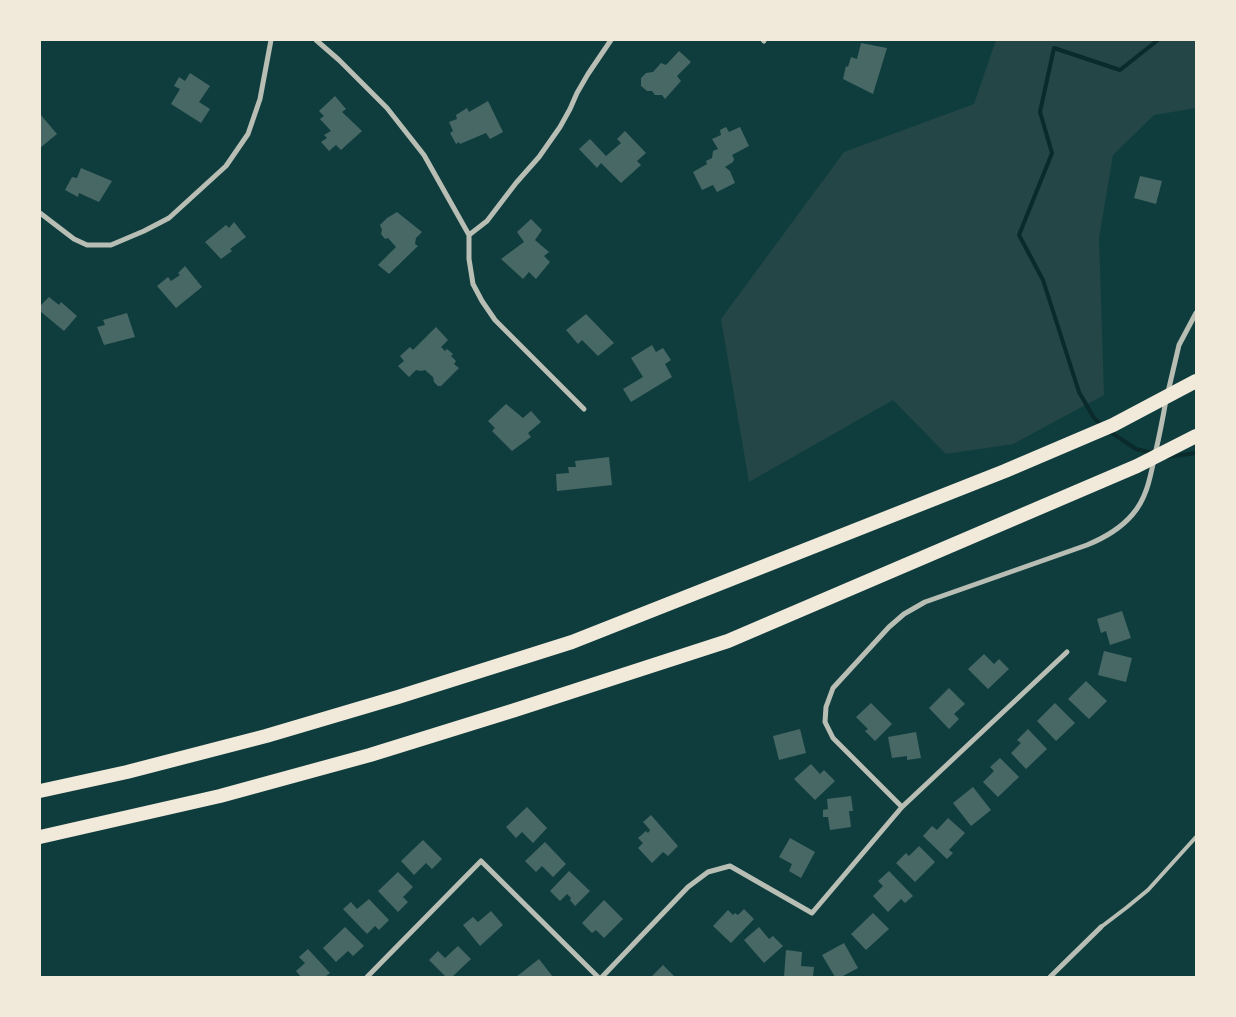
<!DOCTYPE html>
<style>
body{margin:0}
#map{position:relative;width:1236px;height:1017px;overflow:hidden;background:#0f3d3e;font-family:Montserrat,sans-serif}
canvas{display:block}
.frame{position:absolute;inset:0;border:41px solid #f1e9da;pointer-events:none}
</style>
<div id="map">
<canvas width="1236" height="1017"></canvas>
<div class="frame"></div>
</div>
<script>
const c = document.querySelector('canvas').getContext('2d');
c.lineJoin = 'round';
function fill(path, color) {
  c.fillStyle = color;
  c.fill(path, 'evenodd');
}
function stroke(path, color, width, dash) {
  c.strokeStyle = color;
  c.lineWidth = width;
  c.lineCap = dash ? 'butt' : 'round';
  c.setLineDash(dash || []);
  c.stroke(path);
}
const green = new Path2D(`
 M996,40H1196V108L1154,115L1113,155L1099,238L1104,395L1013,444L946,454L893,400L749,482L721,319L844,152L974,104Z`);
const stream = new Path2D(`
 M1103,426L1094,418L1079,392L1043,280L1019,235L1052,153L1040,112L1054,48L1120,70L1158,40
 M1109,431L1136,449L1153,453
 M1167,457L1196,453`);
const building = new Path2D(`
 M861,43L887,48L873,94L843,79L846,66L848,67L851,57L857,59Z
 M679,51L691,62L677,76L681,81L665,99L662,95H655L652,91H647L641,86V78L646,73L653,72L661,63L666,65Z
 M190,73L210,86L199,102L210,109L201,123L171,104L180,89L174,86L179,77L185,81Z
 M335,96L346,109L342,112L362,131L341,150L336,145L329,151L321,142L327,138L324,135L331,131L320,119L324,116L319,111Z
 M488,101L503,132L490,139L486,133L460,144L459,142L456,144L450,133L453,131L449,122L457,119L456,115L467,108L469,112Z
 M40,114L57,134L40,148Z
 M726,127L729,132L740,127L749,146L732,155L734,159L733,162L725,167L730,171L735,183L717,192L713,185L702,190L693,172L707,164L706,161L712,158L713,151L718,149L712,139L721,135L720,130Z
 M625,131L646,153L637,161L641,165L621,183L601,163L597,168L579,149L590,139L606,156L621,143L617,139Z
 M81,168L112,181L99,202L79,193L78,197L65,190L72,177L77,178Z
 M1140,176L1162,181L1156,204L1134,198Z
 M397,212L422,232L416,238L415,244L418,246L389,274L378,265L396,247L388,238L385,239L381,234L382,230L380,225L387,218Z
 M531,219L542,230L535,240L549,252L544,256L550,262L536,279L529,272L523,279L501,259L524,242L517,232Z
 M234,222L246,237L230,249L232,251L221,259L205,242L226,225L229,228Z
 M185,266L202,287L176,308L157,286L168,277L171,281L180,275L178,273Z
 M49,297L59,305L61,302L77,316L64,331L40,311V306Z
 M127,313L135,337L104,345L97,327L105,325L103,320Z
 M586,314L614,343L598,356L582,340L578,344L566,330Z
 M436,327L448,340L441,347L445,351L447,349L453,354L451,356L456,361L454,364L459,368L441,386H438L434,382L433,377L425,370L421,371L416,370L409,377L398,366L404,361L400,356L410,347L413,350Z
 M652,345L656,352L663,348L671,360L665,364L672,377L631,402L623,389L643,377L631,358Z
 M506,404L523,418L531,411L541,422L528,433L531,437L512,451L492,431L495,428L488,421Z
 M609,457L612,485L557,491L556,474L569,473L568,467H576L575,461Z
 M1122,611L1131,638L1110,645L1106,631L1101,633L1097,619Z
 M1104,651L1132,658L1126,682L1098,675Z
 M984,654L994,664L999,659L1009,669L988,689L968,669Z
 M1086,681L1107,701L1089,719L1068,699Z
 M949,688L965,704L954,714L959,719L949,729L929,708Z
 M871,703L892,724L875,741L865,731L868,729L856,717Z
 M1055,703L1075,723L1056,741L1037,721Z
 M800,729L806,753L779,760L773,736Z
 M1028,729L1047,749L1026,769L1011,753L1021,743L1017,740Z
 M916,732L921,758L907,760V756L892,758L888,737Z
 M1000,758L1019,777L998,797L983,782L994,771L990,767Z
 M811,764L820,774L824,770L835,781L815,800L794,779Z
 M973,787L991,810L971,826L953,803Z
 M851,796L853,811H849L851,827L830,830L828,817H823V810L828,809L827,799Z
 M527,807L547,828L533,843L522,832L516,838L506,827Z
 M651,815L678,846L668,856L663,852L652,863L638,848L643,843L638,838L646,831L648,833L650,830L643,822Z
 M948,818L965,833L949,850L953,853L947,859L923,836L932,826L937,830Z
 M790,838L815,852L801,878L789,871L792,864L779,857Z
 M423,840L442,859L432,869L426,863L414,875L401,861Z
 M545,842L566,864L553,877L542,866L536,872L525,861Z
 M919,846L935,862L915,882L896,863L906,853L909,856Z
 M569,871L590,891L575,906L570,900L571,898L567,894L560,901L550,891Z
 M889,871L913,896L905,903L901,899L888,912L873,896L883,886L878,881Z
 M398,872L413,887L403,897L408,902L398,912L378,891Z
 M369,899L389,920L379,930L375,926L367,934L343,909L351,902L357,909Z
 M604,900L623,919L604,938L596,930L592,933L582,923Z
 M744,909L754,919L731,943L713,926L728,910L733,915L735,913L738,915Z
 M491,911L503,925L480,946L463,925L473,917L478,922Z
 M873,913L889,929L866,950L851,934Z
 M345,927L364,946L353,956L348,951L336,962L323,948Z
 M759,927L769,939L773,936L783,946L764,963L744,940Z
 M844,943L858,968L841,977H835L822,955Z
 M458,946L471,959L452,977H446L429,960L438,951L445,958Z
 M308,949L330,973L325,977H301L296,971L305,963L299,957Z
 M786,950L802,952L801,966L814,967L813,977H784Z
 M539,959L553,977H516Z
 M663,965L675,977H651Z`);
const service = new Path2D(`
 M1101,927L1126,908L1148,890L1196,837`);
const minor = new Path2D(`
 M316,40L339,60L387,108L424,155L469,235V259L473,284L482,301L495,320L584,409
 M763,40L764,41
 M40,213L74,239L87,245H111L144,231L169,218L226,166L248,134L260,99L271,40
 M469,235L487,221L516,183L539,157L560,127L570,109L577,93L588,74L611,40
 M1168,392L1179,345L1196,313
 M902,807L833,738L825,722L826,707L833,688L889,627L904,614L925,602L1087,545C1104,538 1120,529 1132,515C1148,497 1151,473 1156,450C1160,433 1163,417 1166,400
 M367,977L481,861L598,977
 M602,977L688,887L708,872L730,866L812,913L902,807L1067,652
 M1050,977L1101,927`);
const motorway = new Path2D(`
 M40,791L127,772L266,736L398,697L572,642L1005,471L1113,425L1196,381
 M40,837L220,796L370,755L515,710L728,641L1137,466L1196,436`);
fill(green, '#244646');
stroke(stream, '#0a2a2b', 4);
fill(building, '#486865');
stroke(service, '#b8beb3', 4);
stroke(minor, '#b8beb3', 5);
stroke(motorway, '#f1e9da', 14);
</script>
